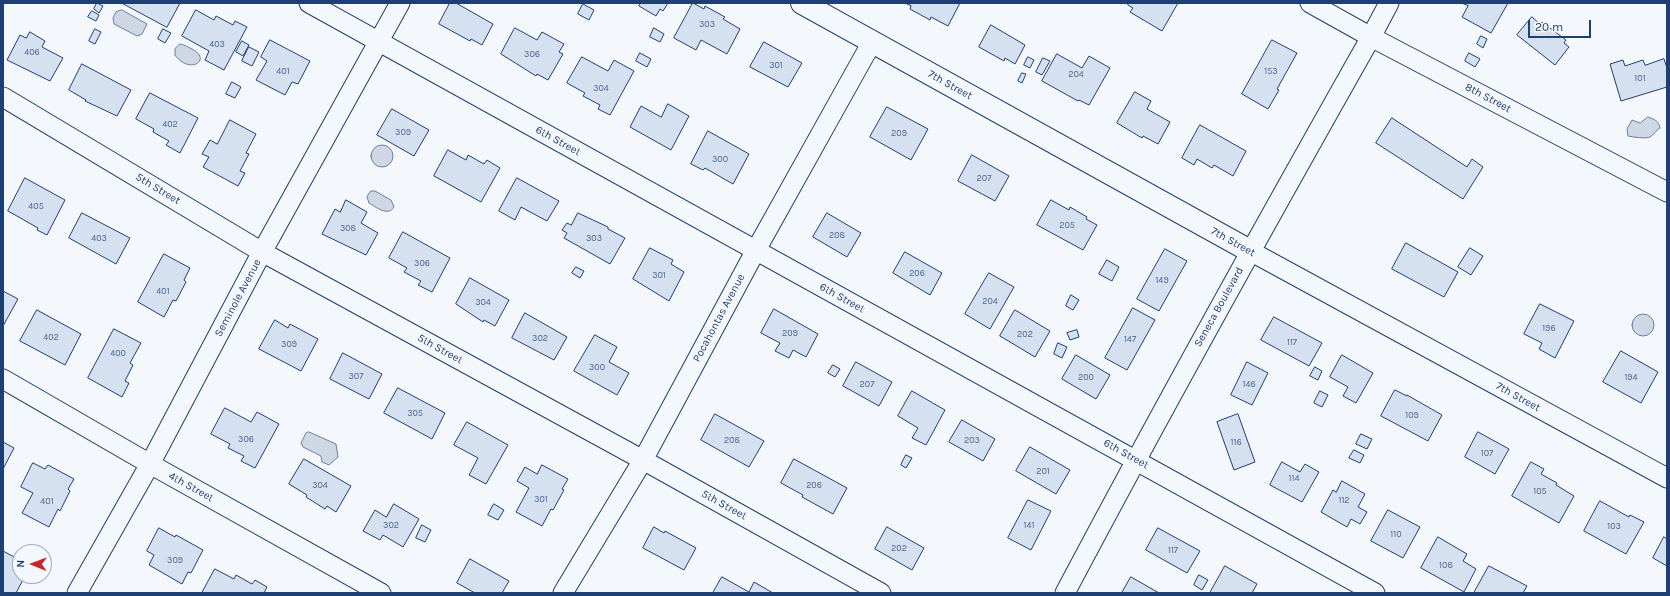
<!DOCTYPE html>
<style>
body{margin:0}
#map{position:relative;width:1670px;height:596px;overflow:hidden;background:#f4f7fb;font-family:Karla,sans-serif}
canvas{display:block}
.frame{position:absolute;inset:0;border:4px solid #1d3f73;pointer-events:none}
.north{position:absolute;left:12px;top:544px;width:40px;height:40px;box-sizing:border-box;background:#f4f7fb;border:1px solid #9eadc5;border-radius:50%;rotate:271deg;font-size:11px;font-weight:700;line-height:16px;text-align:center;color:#1d3f73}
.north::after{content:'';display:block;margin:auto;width:14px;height:18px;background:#c62828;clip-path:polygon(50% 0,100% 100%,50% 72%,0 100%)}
.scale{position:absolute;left:1528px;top:20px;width:63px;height:18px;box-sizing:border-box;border:2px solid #1d3f73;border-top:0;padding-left:5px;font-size:12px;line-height:14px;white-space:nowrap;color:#1d3f73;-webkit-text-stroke:3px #f4f7fb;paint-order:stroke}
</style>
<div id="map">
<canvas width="1670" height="596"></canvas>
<div class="frame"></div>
<div class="north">N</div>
<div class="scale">20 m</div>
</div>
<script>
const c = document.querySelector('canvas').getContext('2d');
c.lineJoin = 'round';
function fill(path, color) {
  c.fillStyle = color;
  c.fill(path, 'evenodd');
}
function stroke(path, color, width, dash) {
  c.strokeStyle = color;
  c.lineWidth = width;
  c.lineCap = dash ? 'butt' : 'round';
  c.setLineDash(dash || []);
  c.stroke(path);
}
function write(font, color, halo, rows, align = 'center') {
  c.font = font + ' Karla,sans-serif';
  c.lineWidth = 3;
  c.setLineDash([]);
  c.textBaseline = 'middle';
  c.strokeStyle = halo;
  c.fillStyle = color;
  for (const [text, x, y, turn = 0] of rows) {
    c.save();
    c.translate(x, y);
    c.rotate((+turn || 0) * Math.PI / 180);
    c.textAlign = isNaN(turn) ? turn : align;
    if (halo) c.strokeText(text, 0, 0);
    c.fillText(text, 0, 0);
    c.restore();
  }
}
const water = new Path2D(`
 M122,10L147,24L142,34L137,36L114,24L113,18L116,12Z
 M180,44C185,45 188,47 192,49C213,60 189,75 175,55V49Z
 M1648,117C1654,119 1659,121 1660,128C1656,130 1654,135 1650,137C1647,139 1632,137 1628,136L1627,129L1632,120L1640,123Z
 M371 156a11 11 0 1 1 22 0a11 11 0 1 1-22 0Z
 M371,191H375L391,200L394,207C388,217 376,207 369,203L367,197Z
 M1632 325a11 11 0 1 1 22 0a11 11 0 1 1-22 0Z
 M309,432L336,444L338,457L329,465L322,462L321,456L303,447L301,443L306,433Z`);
const building = new Path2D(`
 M97,3L103,6L99,13L94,9Z
 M122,3H180L167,27Z
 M450,3H456L493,24L482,45L471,39L470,41L439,24Z
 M641,3H668L663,11L660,9L656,16L639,6Z
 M693,3L704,9L705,6L725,17L723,19L740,29L727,54L701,40L696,50L674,38Z
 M905,3H960L948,26L931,17L930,20L910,9L911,6Z
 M1129,3H1178L1162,31L1130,12L1133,8L1128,5Z
 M1462,3H1508L1491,33L1462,17L1468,6Z
 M583,4L594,10L589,20L578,14Z
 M196,10L214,20L216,16L233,25L235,21L247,27L224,70L205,60L209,51L182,36Z
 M92,11L99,15L96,21L88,17Z
 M1532,17L1540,24L1542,22L1566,40L1564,43L1569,47L1555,65L1517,35Z
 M991,25L1025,45L1015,64L1005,58L1004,61L979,47Z
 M515,28L537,40L542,32L564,44L559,52L563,54L548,80L537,74L536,76L501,54Z
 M654,28L664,34L660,42L650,37Z
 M95,29L101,32L95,44L89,41Z
 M163,29L171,33L165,43L158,39Z
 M30,32L45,41L42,47L63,58L50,81L7,60L20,35L26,38Z
 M1481,36L1487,39L1483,48L1477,44Z
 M270,40L310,61L298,84L292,82L285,95L256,80L267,61L261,57Z
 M1272,40L1297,53L1277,89L1279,90L1268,109L1242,94Z
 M242,41L249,45L243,56L236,52Z
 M764,42L802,63L788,87L750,67Z
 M249,47L259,52L252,66L242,61Z
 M640,53L651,59L647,67L636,61Z
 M1469,53L1480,59L1475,67L1465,61Z
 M1057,54L1082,68L1089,56L1110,68L1089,105L1079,100L1078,101L1042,81Z
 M582,57L608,71L614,60L634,71L610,115L598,109L600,105L583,96L585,93L567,83Z
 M1028,57L1034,60L1030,68L1024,65Z
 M1043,58L1050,61L1042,75L1036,72Z
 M1664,59L1667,68V87L1621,101L1610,64L1623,60L1625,66L1643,60L1645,65Z
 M82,64L131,90L117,116L85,101L86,100L69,90Z
 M1022,73L1026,74L1022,83L1018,81Z
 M232,82L241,87L235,98L226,94Z
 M1135,92L1151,101L1147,109L1170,122L1158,144L1143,136L1142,138L1117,123Z
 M150,93L198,118L180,153L166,145L169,141L153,132L154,129L136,119Z
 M668,104L689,116L671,150L630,127L641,106L661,117Z
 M887,107L928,129L911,160L870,137Z
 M392,109L429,130L414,156L377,135Z
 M1392,118L1467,167L1472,159L1483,167L1463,199L1376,143Z
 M230,120L256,134L246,153L249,154L240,171L245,173L238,186L203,167L209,157L202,154L210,140L217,144Z
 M1200,125L1246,151L1233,176L1214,165L1212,168L1197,159L1194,165L1182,158Z
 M708,131L749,154L733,184L705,168L703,170L691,164Z
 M448,150L466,160L468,155L484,164L487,160L500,168L481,202L434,176Z
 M972,155L1009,176L995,201L958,181Z
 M25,178L65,200L47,235L37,230L38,228L8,211Z
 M517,178L559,201L547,221L521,207L515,220L499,211Z
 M346,200L367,212L361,223L378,233L366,255L322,234L335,209L340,212Z
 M1051,200L1069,210L1070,207L1087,217L1086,219L1097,225L1083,250L1037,225Z
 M82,213L130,238L116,264L69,238Z
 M578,213L608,227V229L625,238L610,264L564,238L567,233L562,230L567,223L571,225Z
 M827,213L861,233L847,257L813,237Z
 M403,232L450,258L432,292L418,285L421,281L404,272L407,268L389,258Z
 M1406,243L1458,272L1444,297L1392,269Z
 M650,248L673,260L671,264L684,272L669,301L633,279Z
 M1470,248L1483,256L1471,275L1458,267Z
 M1165,249L1187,261L1159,311L1137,299Z
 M905,252L942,273L930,295L893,273Z
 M164,254L190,268L184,280L186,282L176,301L173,300L164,317L138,302Z
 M1107,260L1119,267L1112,281L1099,274Z
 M576,267L584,271L580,278L572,273Z
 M989,273L1014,287L990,329L965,314Z
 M470,278L509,300L495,326L484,320L483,322L456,304Z
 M3,291L18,299L3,326Z
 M1071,295L1079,300L1073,310L1066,306Z
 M1540,304L1574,321L1555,358L1539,349L1542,343L1524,334Z
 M1133,308L1155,320L1127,370L1105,358Z
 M774,309L818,334L806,357L793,350L789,358L775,351L780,343L761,333Z
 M37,310L81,334L65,365L20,341Z
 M1015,310L1050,331L1035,357L1000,336Z
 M525,313L567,337L554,360L512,338Z
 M1274,317L1322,343L1309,366L1261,340Z
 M275,320L288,328L290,324L318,339L301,371L259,349Z
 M114,329L141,343L130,363L133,365L125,381L129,383L122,397L88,378Z
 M1077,330L1079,337L1070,340L1067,333Z
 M595,335L617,347L609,362L629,373L617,395L574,371Z
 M1058,343L1067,347L1062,358L1054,354Z
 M1621,351L1658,372L1641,403L1603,382Z
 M343,353L382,374L369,399L330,379Z
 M1076,355L1110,375L1096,399L1062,379Z
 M1342,355L1373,373L1356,403L1343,396L1348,387L1330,377Z
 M856,362L892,382L879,406L843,386Z
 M1247,362L1268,373L1252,405L1231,395Z
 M833,365L840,369L835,377L828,373Z
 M1315,367L1322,371L1318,380L1310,376Z
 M398,388L445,413L432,439L384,413Z
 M1395,390L1407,396V395L1442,415L1428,441L1381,416Z
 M912,391L945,410L926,445L912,438L918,428L898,416Z
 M1320,391L1328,395L1322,407L1314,403Z
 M225,408L251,422L257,412L279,424L255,468L241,461L244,456L228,448L230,444L211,434Z
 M715,414L764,441L749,467L701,440Z
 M1238,414L1255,462L1234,470L1217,422Z
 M962,420L995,439L983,461L949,442Z
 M467,422L508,445L486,484L469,475L478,458L454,445Z
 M1478,432L1509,449L1495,474L1465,457Z
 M1361,434L1372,439L1367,449L1356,444Z
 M3,442L14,448L3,469Z
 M1030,447L1070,470L1056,494L1016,471Z
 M1354,450L1364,455L1360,463L1349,458Z
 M906,455L912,458L906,468L901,465Z
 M304,459L351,486L336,512L327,506L325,509L306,497L307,495L289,484Z
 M794,459L847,488L833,514L802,497L803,495L781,483Z
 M1282,462L1300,472L1305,464L1319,472L1302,502L1270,485Z
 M1531,462L1544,469L1541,474L1557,483L1556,485L1574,496L1559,523L1512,496Z
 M33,463L45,469L48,465L74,479L68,489L70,491L60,511L58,509L49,527L22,513L33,493L21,487Z
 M542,465L568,479L562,489L564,490L553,510L551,509L542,526L516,512L529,488L517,481L525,467L537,474Z
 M1342,481L1365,494L1358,507L1367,512L1360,524L1351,519L1347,527L1321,512L1333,490L1336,492Z
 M1028,500L1051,511L1031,550L1008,538Z
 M1600,501L1629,517L1630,515L1644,522L1626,554L1584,531Z
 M394,504L419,519L403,547L383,535L380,540L363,531L375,510L386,517Z
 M494,504L504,510L498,520L488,515Z
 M1388,510L1420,527L1403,558L1371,541Z
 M422,525L431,530L425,542L416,538Z
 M654,527L664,533L665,531L696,548L684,570L643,548Z
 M887,527L924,548L912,570L875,549Z
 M159,528L175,537L176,535L203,550L191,573L188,572L182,584L149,565L154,555L147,551Z
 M1158,528L1200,551L1187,573L1146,550Z
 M1438,537L1467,554L1463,561L1476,569L1464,592L1421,568Z
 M1664,537L1667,539V566L1653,558Z
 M3,551L20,560V576H25L16,593H3Z
 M470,559L509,581L502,593H475L457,583Z
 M1225,566L1257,584L1252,593H1210Z
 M1489,566L1527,586L1523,593H1474Z
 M215,569L234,579L236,575L252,584L255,580L267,587L264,593H202Z
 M1199,575L1208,580L1202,590L1194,585Z
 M722,577L749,592L754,582L773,593H713Z
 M1131,577L1159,593H1122Z`);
const minor = new Path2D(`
 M309,3L1375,593
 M1310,3L1371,37L1667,192
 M3,97L262,252L643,460L881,593
 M1250,251L1667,478
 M3,379L150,464L381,593
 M77,593L150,464L262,252L400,3
 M563,593L643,460L756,250L872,42
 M1065,593C1164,406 1267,221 1371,37L1389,3`);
const tertiary = new Path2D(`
 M802,3L1250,251`);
const numberNames = [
 ["303",707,24],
 ["403",217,44],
 ["406",32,52],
 ["306",532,54],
 ["301",776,65],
 ["401",283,71],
 ["153",1271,71],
 ["204",1076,74],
 ["101",1640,78],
 ["304",601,88],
 ["402",170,124],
 ["309",403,132],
 ["209",899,133],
 ["300",720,159],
 ["207",984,178],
 ["405",36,206],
 ["205",1067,225],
 ["308",348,228],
 ["208",837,235],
 ["403",99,238],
 ["303",594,238],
 ["306",422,263],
 ["206",917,273],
 ["301",659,275],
 ["149",1162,280],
 ["401",163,291],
 ["204",990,301],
 ["304",483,302],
 ["196",1549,328],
 ["209",790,333],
 ["202",1025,334],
 ["402",51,337],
 ["302",540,338],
 ["147",1130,339],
 ["117",1292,342],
 ["309",289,344],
 ["400",118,353],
 ["300",597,367],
 ["307",356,376],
 ["200",1086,377],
 ["194",1631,377],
 ["207",867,384],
 ["146",1249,384],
 ["305",415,413],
 ["109",1412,415],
 ["306",246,439],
 ["208",732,440],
 ["203",972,440],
 ["116",1236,442],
 ["107",1487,453],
 ["201",1043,471],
 ["114",1294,478],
 ["304",320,485],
 ["206",814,485],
 ["105",1540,491],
 ["301",541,499],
 ["112",1344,500],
 ["401",47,501],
 ["302",391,525],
 ["141",1029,525],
 ["103",1614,526],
 ["110",1396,534],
 ["202",899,548],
 ["117",1173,550],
 ["309",175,560],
 ["108",1446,565]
];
const streetNames = [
 ["7th Street",950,85,29],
 ["8th Street",1488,98,28],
 ["6th Street",558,141,29],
 ["5th Street",158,189,31],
 ["7th Street",1233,242,29],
 ["Seminole Avenue",238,298,-62],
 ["6th Street",842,298,29],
 ["Seneca Boulevard",1219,307,-61],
 ["Pocahontas Avenue",719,318,-62],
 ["5th Street",440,349,29],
 ["7th Street",1518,397,29],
 ["6th Street",1126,454,29],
 ["4th Street",191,487,29],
 ["5th Street",724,505,29]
];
fill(water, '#cfd7e4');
stroke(water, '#687fa3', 1);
fill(building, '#d5e0f0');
stroke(building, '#1d3f73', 1);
stroke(minor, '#1d3f73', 21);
stroke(tertiary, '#1d3f73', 24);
stroke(minor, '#f4f7fb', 19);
stroke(tertiary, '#f4f7fb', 22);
write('9px', '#4b6792', null, numberNames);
write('11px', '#1d3f73', '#f4f7fb', streetNames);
</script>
